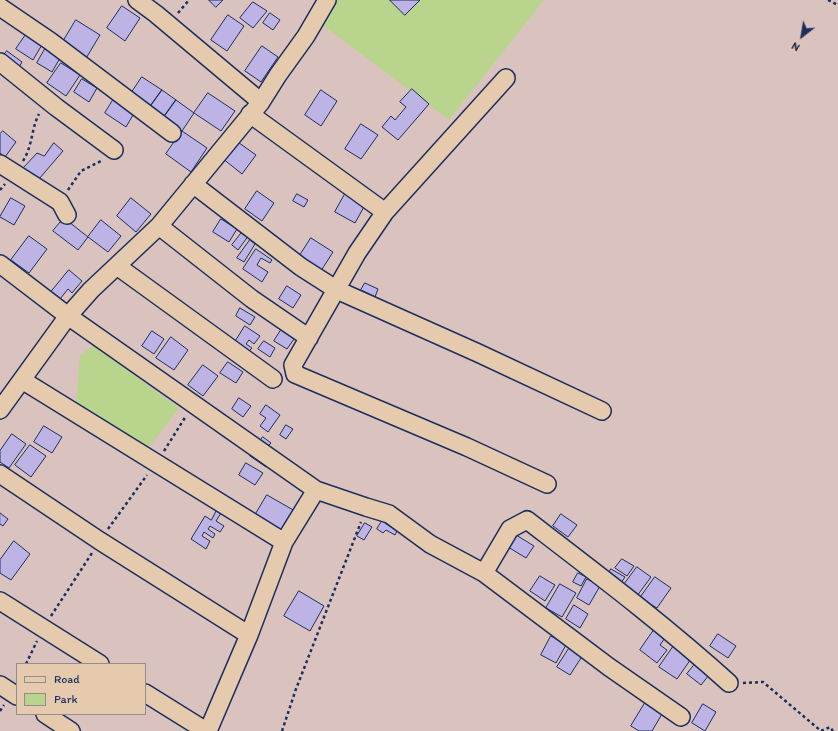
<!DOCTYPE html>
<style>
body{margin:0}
#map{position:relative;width:838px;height:731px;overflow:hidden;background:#dac3be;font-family:Itim,sans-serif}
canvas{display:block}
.legend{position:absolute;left:16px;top:663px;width:130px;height:52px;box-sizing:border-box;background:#e6caad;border:1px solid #958c8d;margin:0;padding:5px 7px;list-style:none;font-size:12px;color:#1b2f5e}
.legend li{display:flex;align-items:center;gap:8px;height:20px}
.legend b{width:20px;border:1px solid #958c8d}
.north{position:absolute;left:782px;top:16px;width:40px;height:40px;-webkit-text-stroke:3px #e6caad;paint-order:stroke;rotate:211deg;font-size:11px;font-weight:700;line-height:16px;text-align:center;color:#1b2f5e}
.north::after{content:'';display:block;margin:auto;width:14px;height:18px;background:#1b2f5e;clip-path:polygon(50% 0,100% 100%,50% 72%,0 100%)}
</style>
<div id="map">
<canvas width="838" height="731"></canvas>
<ul class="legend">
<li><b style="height:5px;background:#e6caad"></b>Road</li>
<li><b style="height:11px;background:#b9d48c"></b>Park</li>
</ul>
<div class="north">N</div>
</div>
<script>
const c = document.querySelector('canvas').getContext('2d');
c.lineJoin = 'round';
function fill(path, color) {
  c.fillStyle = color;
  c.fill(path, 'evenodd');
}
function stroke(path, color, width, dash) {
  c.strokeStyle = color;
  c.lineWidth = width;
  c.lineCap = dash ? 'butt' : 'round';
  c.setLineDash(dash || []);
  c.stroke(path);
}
const green = new Path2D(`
 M331,0H544L449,120L320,23Z
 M94,346L179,408L149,447L109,426L76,403L80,355Z`);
const building = new Path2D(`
 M209,0H223L216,7Z
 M390,0H420L405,15Z
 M253,2L267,11L253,28L240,18Z
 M122,6L140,18L125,41L107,28Z
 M270,13L280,20L273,30L263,23Z
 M228,15L244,26L227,51L211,40Z
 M76,20L100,35L85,60L61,45Z
 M27,33L43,43L33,60L16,49Z
 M262,46L278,57L261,82L245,71Z
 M45,49L60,58L52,72L37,63Z
 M7,51L22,62L17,71L1,59Z
 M61,63L80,75L66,96L47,83Z
 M142,77L162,90L149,108L130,95Z
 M82,79L97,88L89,102L74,92Z
 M412,89L429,104L398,140L382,127L391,116L395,120L406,107L400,102Z
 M162,90L176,100L163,118L149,108Z
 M321,90L337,101L321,126L305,115Z
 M208,93L235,111L221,131L194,113Z
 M115,97L136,110L126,127L105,113Z
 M176,100L194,113L182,131L163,118Z
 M361,124L378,135L361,159L345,149Z
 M3,131L16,142L5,157L0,153V134Z
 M182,131L207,148L191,172L166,154Z
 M235,140L256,155L242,174L222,158Z
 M54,143L63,151L39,179L23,168L37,153L44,156Z
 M257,191L274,203L262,221L245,209Z
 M297,194L308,200L304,207L293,201Z
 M345,194L365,205L355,223L335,212Z
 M11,198L25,206L14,225L0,217Z
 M131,198L151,214L136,232L117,216Z
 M64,218L88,237L78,250L53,231Z
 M221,219L237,229L229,242L213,232Z
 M101,220L121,236L108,252L88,237Z
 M243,231L249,235L238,250L232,245Z
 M29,236L47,249L29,273L11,260Z
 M311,238L333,252L319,274L297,260Z
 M250,240L255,244L244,262L237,258Z
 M256,249L272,260L270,263L261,258L257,265L268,272L262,282L243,269Z
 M69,270L82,281L72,293L68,289L60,299L51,292Z
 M365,283L378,289L375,297L361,290Z
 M287,286L301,295L293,308L279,299Z
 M240,308L255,317L250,325L236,316Z
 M245,326L260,336L254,344L249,340L246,344L252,348L249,351L235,342Z
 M283,327L296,336L287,349L274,341Z
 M152,331L164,339L154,354L142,346Z
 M171,337L188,350L174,370L156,358Z
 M264,341L275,348L270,357L258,349Z
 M228,362L243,372L236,383L220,373Z
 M203,365L218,376L203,396L188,385Z
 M239,398L251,406L243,417L232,409Z
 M266,405L280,415L268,432L260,426L266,418L260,414Z
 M286,425L293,429L286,439L280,435Z
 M44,426L62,437L52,453L34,442Z
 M12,434L26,444L9,468L0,462V451Z
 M263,437L271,443L266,448L259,442Z
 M30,445L46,456L31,477L15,465Z
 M253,451L268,464L266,467L250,456Z
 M246,463L263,473L255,485L239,475Z
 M267,495L295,511L282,534L254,517Z
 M217,510L221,513L216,521L224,526L220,532L210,526L208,529L215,534L213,538L204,532L202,536L210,541L206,549L191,539L205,516L211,520Z
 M0,513L8,519L3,526L0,524Z
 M561,514L577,525L568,537L553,526Z
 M382,521L397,531L395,535L386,530L383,533L377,529Z
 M365,523L372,527L364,540L357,536Z
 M516,535L534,546L526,558L508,547Z
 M14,541L30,554L11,580L0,573V560Z
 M622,559L634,566L627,576L615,568Z
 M637,567L651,577L637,596L623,586Z
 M611,569L625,577L621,583L608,575Z
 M578,573L586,577L581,586L573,582Z
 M540,576L555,585L545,601L530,591Z
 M655,577L671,588L657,608L640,598Z
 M587,579L600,586L589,605L577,598Z
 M560,584L576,593L562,617L546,608Z
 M299,591L324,606L310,631L284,616Z
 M574,605L588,614L580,628L566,619Z
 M656,627L667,635L660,645L667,650L657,663L640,650Z
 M718,634L736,646L728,658L710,646Z
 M551,636L566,645L556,663L541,655Z
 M675,644L693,656L677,679L659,667Z
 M570,647L583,655L570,675L557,667Z
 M695,664L709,675L701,685L687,674Z
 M645,703L662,714L652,731H639L631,726Z
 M703,704L716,712L705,731L692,723Z`);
const path = new Path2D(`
 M828,0L838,5
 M178,13L189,0
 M23,161C33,145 31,129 39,114
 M0,190L5,184
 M68,190L81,171L103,160
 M164,451L186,416
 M108,529L147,475
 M51,616L92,553
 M26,664L37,641
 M743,683L763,682L821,731L830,727L833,731
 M0,711L4,705
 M282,731L296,689L361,522`);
const minor = new Path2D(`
 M137,0L156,14L261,102
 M0,7L50,41L172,133
 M0,62L56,107L114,150
 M250,114L385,212L357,253L293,365L295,374L467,447L547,484
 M0,164L60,202L67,215
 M193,184L301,267L337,290L478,353L602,411
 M385,212L506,78
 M159,226L252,299L309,338
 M0,264L68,316L91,290L159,226L261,102L278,75L306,36L327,0
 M117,266L273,379
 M22,380L284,542
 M0,410L68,316L316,490L284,542L249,635L208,731
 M0,474L100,541L249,635
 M316,490L366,507L389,514L430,544L484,573L609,667L681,717
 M484,573L510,529L527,520C596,573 665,625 729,683
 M0,601L100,664
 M0,685L17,696
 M145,693L206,731
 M45,714L71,731`);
fill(green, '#b9d48c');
fill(building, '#bdb3e5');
stroke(building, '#1b2f5e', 1);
stroke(minor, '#1b2f5e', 20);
stroke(path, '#1b2f5e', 2.5, [3, 3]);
stroke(minor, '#e6caad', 17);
</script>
